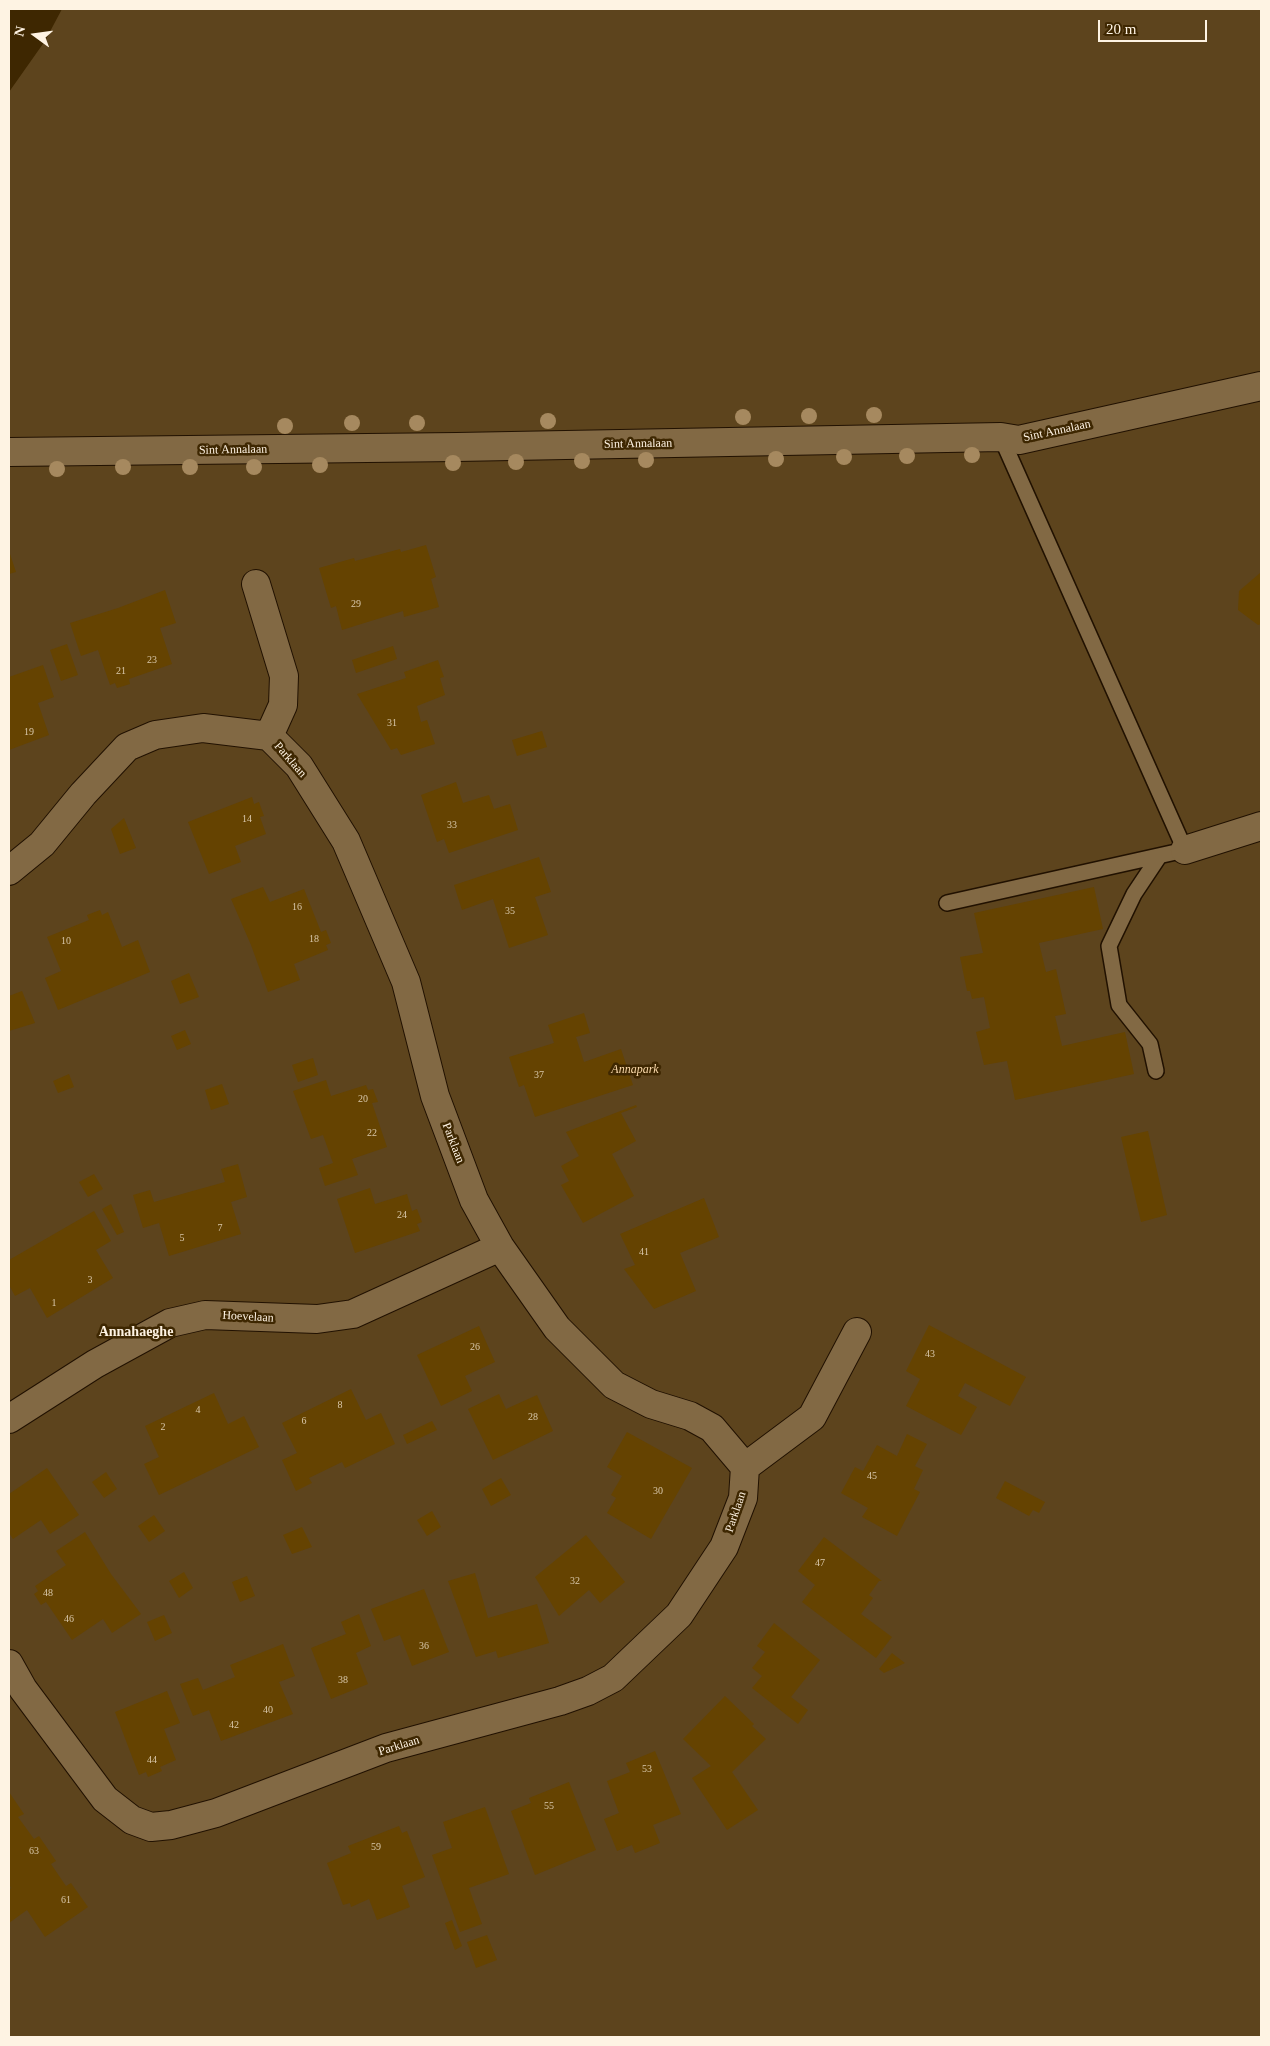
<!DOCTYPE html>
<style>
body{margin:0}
#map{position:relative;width:1270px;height:2046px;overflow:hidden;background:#3e2701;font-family:Georgia,serif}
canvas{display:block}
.frame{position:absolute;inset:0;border:10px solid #fef3e3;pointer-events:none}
.north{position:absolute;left:10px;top:10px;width:50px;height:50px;-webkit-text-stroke:4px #3e2701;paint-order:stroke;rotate:284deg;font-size:14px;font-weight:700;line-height:20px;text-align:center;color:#fef3e3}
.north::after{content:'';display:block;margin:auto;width:18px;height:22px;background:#fef3e3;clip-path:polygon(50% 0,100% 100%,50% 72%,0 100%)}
.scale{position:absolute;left:1098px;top:20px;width:109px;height:22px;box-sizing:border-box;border:2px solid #fef3e3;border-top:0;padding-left:6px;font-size:15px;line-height:18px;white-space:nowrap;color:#fef3e3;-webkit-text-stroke:4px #3e2701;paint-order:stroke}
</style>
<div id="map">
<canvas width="1270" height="2046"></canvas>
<div class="frame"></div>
<div class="north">N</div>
<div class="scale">20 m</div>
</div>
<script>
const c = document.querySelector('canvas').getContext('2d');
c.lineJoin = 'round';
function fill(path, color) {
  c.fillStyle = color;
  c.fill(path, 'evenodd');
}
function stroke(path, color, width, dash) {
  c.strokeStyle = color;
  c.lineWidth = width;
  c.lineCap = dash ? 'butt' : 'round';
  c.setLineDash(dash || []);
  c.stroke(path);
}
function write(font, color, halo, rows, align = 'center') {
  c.font = font + ' Georgia,serif';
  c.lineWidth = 5;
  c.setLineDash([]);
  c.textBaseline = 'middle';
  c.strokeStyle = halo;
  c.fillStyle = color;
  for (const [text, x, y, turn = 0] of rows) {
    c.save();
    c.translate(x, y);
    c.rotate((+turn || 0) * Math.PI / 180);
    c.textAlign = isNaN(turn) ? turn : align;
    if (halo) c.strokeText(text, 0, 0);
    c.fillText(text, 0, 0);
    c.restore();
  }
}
const green = new Path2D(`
 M62,9H1261V2037H9V92L45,41Z`);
const building = new Path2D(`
 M426,545L436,577L431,579L439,607L404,617L403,611L342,630L336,606L331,608L319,568L354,558L355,561L400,549L401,552Z
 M9,551L16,572L9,574Z
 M1260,573L1261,624L1258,625L1238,610L1239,591Z
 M165,590L176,623L160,628L172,664L129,679L130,684L117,688L115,683L110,685L98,650L81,656L70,623L118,608Z
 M67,644L78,675L61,681L50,650Z
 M393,646L397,659L356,673L352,660Z
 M438,660L444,677L440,678L445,695L417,706L421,722L427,720L435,744L401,755L397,748L391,750L357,694L406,678L404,672Z
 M43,665L54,697L38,703L49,735L9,750V677Z
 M542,731L547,747L517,756L512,740Z
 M456,782L463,803L489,795L494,809L510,804L518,830L449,853L444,839L437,842L421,795Z
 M252,797L254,804L259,802L264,816L260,817L266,834L235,846L241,862L209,874L188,822Z
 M124,818L136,848L120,854L111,829Z
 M539,857L551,892L535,897L548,935L509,948L493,899L462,910L454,885Z
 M263,887L270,902L304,889L321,932L326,930L331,943L326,945L328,950L294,964L300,980L268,992L251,945L231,899Z
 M1094,887L1103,929L1039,943L1046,972L1056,969L1066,1014L1055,1016L1062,1046L1125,1032L1134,1074L1015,1100L1007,1061L984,1065L976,1032L990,1028L984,997L972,999L970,991H967L960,957L983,953L974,913Z
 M100,910L102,915L108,912L122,947L138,940L150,972L58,1010L45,978L61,971L47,937L89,920L87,915Z
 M189,973L199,997L180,1004L171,981Z
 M22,991L35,1023L9,1031V996Z
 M584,1013L590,1033L576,1037L584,1062L621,1049L633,1085L535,1117L524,1085L519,1087L509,1057L554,1043L548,1025Z
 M185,1030L191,1044L177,1050L171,1036Z
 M313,1058L318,1075L298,1082L292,1065Z
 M69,1074L74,1087L58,1093L53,1081Z
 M326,1080L331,1096L366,1085L368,1090L373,1089L378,1102L372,1103L387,1147L352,1159L358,1175L325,1186L319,1168L333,1163L323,1135L311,1139L293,1091Z
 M222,1084L229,1104L211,1110L205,1090Z
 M636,1105L637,1107L621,1113L636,1141L612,1154L634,1196L583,1223L561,1185L569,1181L561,1166L579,1156L566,1132Z
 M1148,1131L1167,1215L1141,1222L1121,1137Z
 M238,1164L247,1197L231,1202L241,1234L169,1256L159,1223L143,1228L133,1195L150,1190L154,1202L189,1192L225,1182L221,1169Z
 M94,1174L103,1189L88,1197L79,1182Z
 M370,1188L375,1204L407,1194L412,1211L417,1209L422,1222L417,1224L420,1231L355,1253L337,1199Z
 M704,1198L719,1237L680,1253L696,1291L654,1309L624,1269L635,1265L620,1234Z
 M111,1204L124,1232L117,1235L102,1209Z
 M94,1211L111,1241L96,1250L113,1278L47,1318L30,1288L15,1296L9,1285V1260Z
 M929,1325L1026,1377L1010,1406L965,1383L958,1396L977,1407L961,1435L906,1406L920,1379L906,1371Z
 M479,1326L495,1362L465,1376L472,1391L441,1406L417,1355Z
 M351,1389L366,1420L381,1413L395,1444L345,1468L342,1462L309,1478L312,1483L296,1491L282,1460L297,1453L282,1423Z
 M214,1393L228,1424L244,1416L259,1447L159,1495L144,1464L159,1457L145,1426Z
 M499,1394L506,1409L537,1395L553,1431L493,1460L468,1409Z
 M432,1421L437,1430L407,1444L403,1435Z
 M627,1432L692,1468L651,1539L607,1513L616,1498L611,1495L622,1476L607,1467Z
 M907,1434L927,1444L915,1466L923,1470L914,1489L920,1492L897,1536L862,1517L868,1508L841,1493L855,1467L863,1471L877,1445L897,1456Z
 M47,1468L79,1515L50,1534L41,1520L13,1539L9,1533V1494Z
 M106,1472L117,1489L104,1498L92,1482Z
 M501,1478L511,1495L491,1506L482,1489Z
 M1005,1481L1045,1502L1039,1513L1033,1510L1029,1516L996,1498Z
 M432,1511L441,1527L427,1536L417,1520Z
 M154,1515L165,1531L149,1542L138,1526Z
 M302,1527L312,1547L292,1554L283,1535Z
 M85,1532L111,1574L141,1614L112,1633L103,1619L72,1640L46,1602L41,1605L34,1594L38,1591L35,1586L66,1565L56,1551Z
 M586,1535L625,1582L600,1603L589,1590L559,1616L535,1577Z
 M824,1537L882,1581H879L869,1595L873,1598L861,1614L892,1637L876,1658L802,1602L815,1585L798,1571Z
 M184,1572L193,1588L179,1598L169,1581Z
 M475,1573L488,1618L537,1604L549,1643L498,1658L496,1651L476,1657L448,1581Z
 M247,1576L255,1596L240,1602L232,1582Z
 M424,1589L449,1652L412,1666L400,1635L384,1641L371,1609Z
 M359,1614L371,1646L356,1653L368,1684L331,1699L311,1648L346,1634L341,1622Z
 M164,1615L172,1633L155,1641L147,1622Z
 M774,1623L820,1660L791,1697L808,1710L798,1724L752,1688L762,1676L752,1668L765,1652L757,1646Z
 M283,1644L295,1676L279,1682L293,1714L221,1741L209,1710L193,1716L180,1684L198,1678L203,1690L235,1677L230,1665Z
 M892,1653L905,1663L884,1673L879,1669Z
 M167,1691L180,1723L164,1729L176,1760L160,1767L162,1771L148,1777L146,1772L139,1775L115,1712Z
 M725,1696L754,1724L752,1726L766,1739L732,1772L758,1810L727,1830L692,1778L711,1766L683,1739Z
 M655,1751L681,1814L653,1825L660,1843L635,1853L632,1845L617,1851L604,1819L619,1813L607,1781L630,1772L626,1763Z
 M569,1782L596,1850L535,1875L511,1811L531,1803L529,1798Z
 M9,1792L24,1814L18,1817L34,1839L39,1836L56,1861L51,1864L66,1886L71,1883L88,1907L45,1937L27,1910L9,1923V1890L11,1888L9,1884Z
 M485,1807L509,1874L469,1888L482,1924L460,1932L432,1855L452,1848L443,1822Z
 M399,1826L402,1833L407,1831L425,1877L402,1886L410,1907L377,1920L369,1899L351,1907L350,1903L343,1905L327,1863L351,1853L348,1846Z
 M452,1920L462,1946L455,1950L445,1923Z
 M487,1935L497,1960L476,1968L467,1942Z`);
const service = new Path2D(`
 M947,903L1185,850L1001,437
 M1156,1071L1150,1044L1119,1005L1109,946L1134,894L1158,858`);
const minor = new Path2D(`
 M9,452L457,447L1001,437L1019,440L1261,386
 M256,584L284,676L283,705L269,736
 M1185,850L1261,826
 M9,871L42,844L83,794L127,747L155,735L203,728L269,736L299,766L346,841L406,982L435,1096L474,1200L500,1247L557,1328L614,1385L651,1404L690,1416L712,1428L745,1467L743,1498L724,1547L679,1615L613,1678L588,1691L560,1701L386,1748L216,1813L171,1825L151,1827L132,1820L105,1799L23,1689L9,1664
 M9,1419L95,1364L170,1323L205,1315L317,1319L353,1314L500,1247
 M745,1467L812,1417L857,1332`);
const trees = [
 [874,415],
 [809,416],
 [743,417],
 [548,421],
 [352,423],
 [417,423],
 [285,426],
 [972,455],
 [907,456],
 [844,457],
 [776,459],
 [646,460],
 [582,461],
 [516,462],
 [453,463],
 [320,465],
 [123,467],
 [190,467],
 [254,467],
 [57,469]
];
const numberNames = [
 ["29",356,604],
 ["23",152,660],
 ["21",121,671],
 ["31",392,723],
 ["19",29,732],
 ["14",247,819],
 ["33",452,825],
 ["16",297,907],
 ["35",510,911],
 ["18",314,939],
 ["10",66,941],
 ["37",539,1075],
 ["20",363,1099],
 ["22",372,1133],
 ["24",402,1215],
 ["7",220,1228],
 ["5",182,1238],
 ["41",644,1252],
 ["3",90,1280],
 ["1",54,1303],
 ["26",475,1347],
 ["43",930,1354],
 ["8",340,1405],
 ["4",198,1410],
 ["28",533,1417],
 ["6",304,1421],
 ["2",163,1427],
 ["45",872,1476],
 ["30",658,1491],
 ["47",820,1563],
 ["32",575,1581],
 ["48",48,1593],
 ["46",69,1619],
 ["36",424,1646],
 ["38",343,1680],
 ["40",268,1710],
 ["42",234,1725],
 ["44",152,1760],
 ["53",647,1769],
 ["55",549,1806],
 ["59",376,1847],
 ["63",34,1851],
 ["61",66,1900]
];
const streetNames = [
 ["Sint Annalaan",1057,431,-12],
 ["Sint Annalaan",638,444,-1],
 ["Sint Annalaan",233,450,-1],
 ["Parklaan",290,760,49],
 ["Parklaan",453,1143,69],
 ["Hoevelaan",248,1317,3],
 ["Parklaan",736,1512,-71],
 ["Parklaan",399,1746,-17]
];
const parkNames = [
 ["Annapark",635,1070]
];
const neighbourhoodNames = [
 ["Annahaeghe",136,1332]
];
fill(green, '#5d441d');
fill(building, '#654301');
stroke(service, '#211100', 18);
stroke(minor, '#211100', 30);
stroke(service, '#826944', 15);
stroke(minor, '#826944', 28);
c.fillStyle = '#a6895f';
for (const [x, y] of trees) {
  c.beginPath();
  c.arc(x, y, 8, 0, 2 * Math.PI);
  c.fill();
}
write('10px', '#d8c7aa', null, numberNames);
write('12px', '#fef3e3', '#3e2701', streetNames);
write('italic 12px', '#fbdaac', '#3e2701', parkNames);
write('bold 14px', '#fef3e3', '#3e2701', neighbourhoodNames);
</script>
